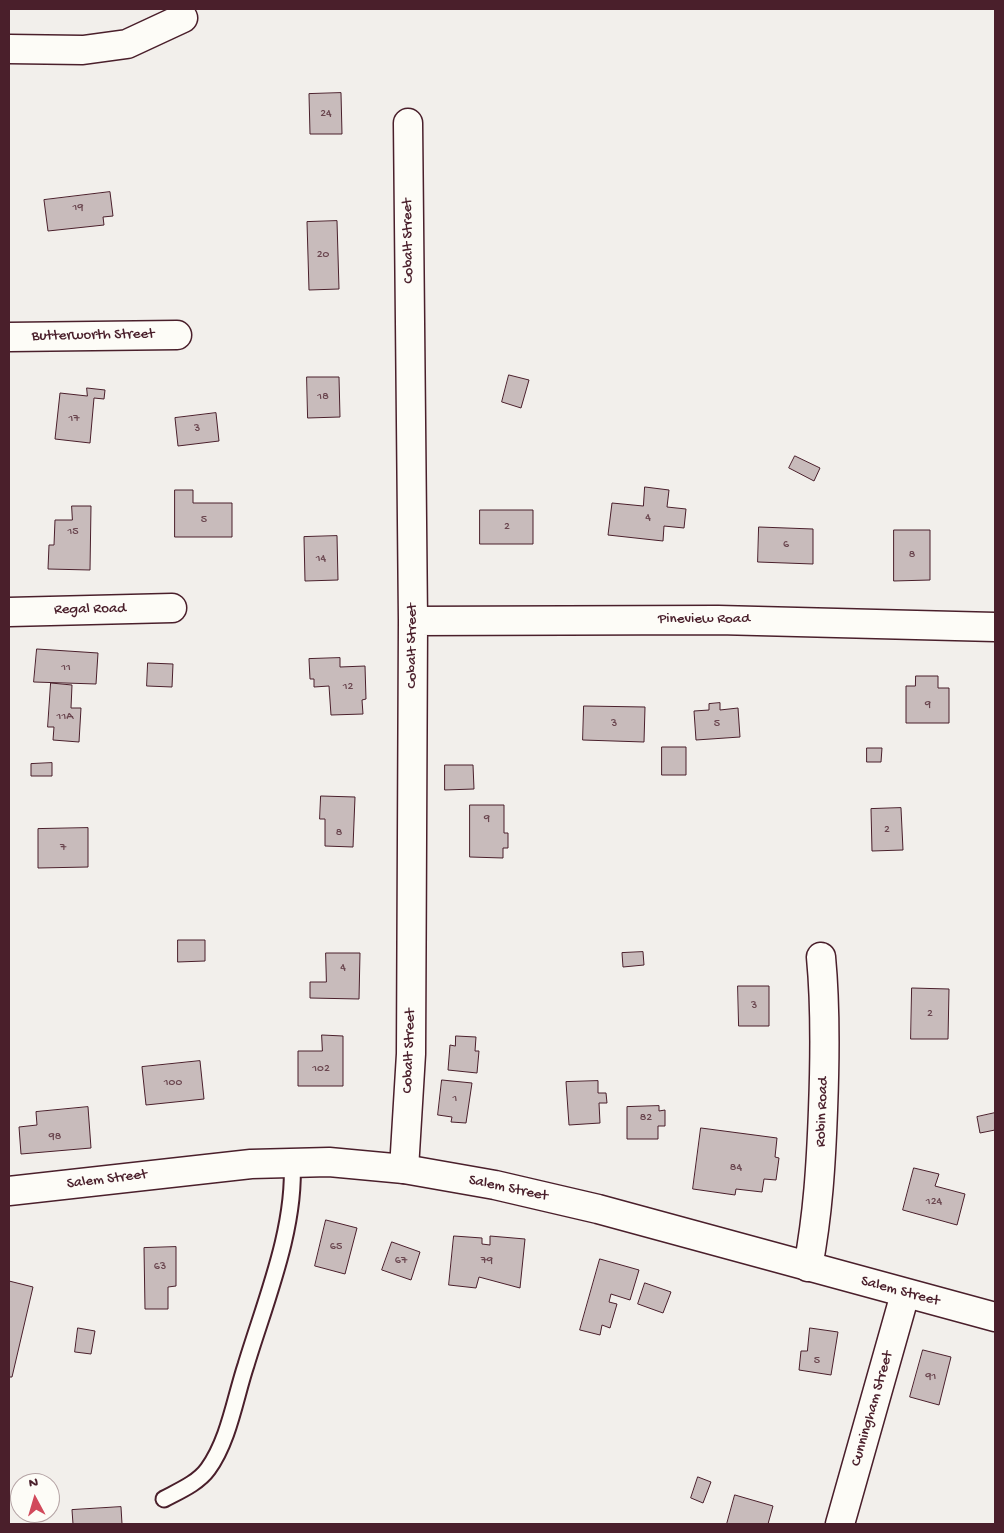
<!DOCTYPE html>
<style>
body{margin:0}
#map{position:relative;width:1004px;height:1533px;overflow:hidden;background:#f2efeb;font-family:"Gochi Hand",sans-serif}
canvas{display:block}
.frame{position:absolute;inset:0;border:10px solid #4a1f2b;pointer-events:none}
.north{position:absolute;left:10px;top:1473px;width:50px;height:50px;box-sizing:border-box;background:#fdfcf7;border:1px solid #b5a4a5;border-radius:50%;rotate:354deg;font-size:14px;font-weight:700;line-height:20px;text-align:center;color:#4a1f2b}
.north::after{content:'';display:block;margin:auto;width:18px;height:22px;background:#d1495b;clip-path:polygon(50% 0,100% 100%,50% 72%,0 100%)}
</style>
<div id="map">
<canvas width="1004" height="1533"></canvas>
<div class="frame"></div>
<div class="north">N</div>
</div>
<script>
const c = document.querySelector('canvas').getContext('2d');
c.lineJoin = 'round';
function fill(path, color) {
  c.fillStyle = color;
  c.fill(path, 'evenodd');
}
function stroke(path, color, width, dash) {
  c.strokeStyle = color;
  c.lineWidth = width;
  c.lineCap = dash ? 'butt' : 'round';
  c.setLineDash(dash || []);
  c.stroke(path);
}
function write(font, color, halo, rows, align = 'center') {
  c.font = font + ' "Gochi Hand",sans-serif';
  c.lineWidth = 4.5;
  c.setLineDash([]);
  c.textBaseline = 'middle';
  c.strokeStyle = halo;
  c.fillStyle = color;
  for (const [text, x, y, turn = 0] of rows) {
    c.save();
    c.translate(x, y);
    c.rotate((+turn || 0) * Math.PI / 180);
    c.textAlign = isNaN(turn) ? turn : align;
    if (halo) c.strokeText(text, 0, 0);
    c.fillText(text, 0, 0);
    c.restore();
  }
}
const building = new Path2D(`
 M341,93L342,134H310L309,94Z
 M110,192L113,216L103,217L104,225L48,231L44,200Z
 M337,221L339,289L309,290L307,222Z
 M509,375L529,380L521,408L502,402Z
 M307,377H339L340,417L308,418Z
 M87,388L105,390L104,399L94,398L90,443L55,439L60,393L87,396Z
 M216,413L219,441L178,446L175,418Z
 M795,456L820,468L814,481L789,468Z
 M645,487L669,490L667,507L686,509L684,528L664,526L663,541L608,535L612,503L643,506Z
 M175,490H193V503H232V537H175Z
 M72,506H91L90,570L48,569L49,545H54L55,520H72Z
 M480,510H533V544H480Z
 M759,527L813,529V564L758,562Z
 M894,530H930V580L894,581Z
 M337,536L338,580L305,581L304,537Z
 M37,649L98,653L96,684L34,682Z
 M340,658V667L365,666L366,699L362,700L363,714L331,715L329,686L314,687V679H310L309,659Z
 M148,663L173,664L172,687L147,686Z
 M916,676H938V688H949V723H906V686H915Z
 M51,683L72,685L71,708H81L79,742L53,740L54,727H48Z
 M720,703V710L738,708L740,737L696,740L694,711L709,710V704Z
 M584,706L645,707L644,742L583,740Z
 M662,747H686V775H662Z
 M867,748H882L881,762H867Z
 M52,763V776H31V764Z
 M445,765H473L474,789L445,790Z
 M321,796L355,797L353,847L325,846V819H320Z
 M470,805H504V833H508V848H503V858L470,857Z
 M901,808L903,850L872,851L871,809Z
 M88,828V867L38,868V829Z
 M178,940H205V961L178,962Z
 M643,952L644,965L623,967L622,953Z
 M326,953H360L359,999L310,998V982H326Z
 M738,986H769V1026H739Z
 M912,988L949,989L948,1039H911Z
 M322,1035L343,1036V1086H298V1051H322Z
 M456,1036L476,1037L475,1051H479L477,1073L448,1070L450,1045L455,1046Z
 M200,1061L204,1099L146,1105L142,1067Z
 M442,1080L472,1083L466,1123L451,1122L452,1117L438,1115Z
 M598,1081V1093H606L607,1103H599L600,1123L569,1125L566,1082Z
 M659,1106V1111L665,1110V1126H658V1139H627V1107Z
 M88,1107L91,1148L21,1154L19,1127L37,1125L36,1112Z
 M995,1113V1130L980,1133L977,1117Z
 M701,1128L777,1138L775,1157L779,1158L776,1180L764,1179L762,1192L736,1189L735,1195L693,1189Z
 M914,1168L939,1174L935,1186L965,1194L957,1225L903,1210Z
 M326,1220L357,1228L345,1274L315,1266Z
 M454,1236L482,1238V1244L490,1245V1236L525,1239L520,1288L479,1277L476,1288L449,1285Z
 M392,1242L420,1252L411,1280L382,1270Z
 M176,1247V1286L168,1287V1309H145L144,1248Z
 M600,1259L639,1270L630,1300L611,1294L609,1302L617,1304L610,1328L602,1325L600,1335L580,1330Z
 M9,1281L33,1287L12,1377H9Z
 M645,1283L671,1292L663,1313L638,1304Z
 M78,1328L95,1331L91,1354L75,1352Z
 M810,1328L838,1332L831,1375L799,1370L801,1351H807Z
 M923,1350L951,1357L939,1405L910,1397Z
 M698,1477L711,1482L703,1503L691,1498Z
 M735,1495L773,1506L768,1524H727Z
 M121,1507L122,1524H73L72,1510Z`);
const lane = new Path2D(`
 M164,1499C179,1491 198,1483 208,1469C229,1440 235,1398 246,1365C265,1302 296,1228 292,1162`);
const street = new Path2D(`
 M9,49L83,50L127,44L183,18
 M9,337L177,335
 M9,612L172,608
 M413,621L718,620L995,627
 M404,1169L411,1054L413,621L408,123
 M808,1267C818,1214 821,1164 823,1110C825,1059 826,1009 821,957
 M840,1524L905,1294`);
const secondary = new Path2D(`
 M9,1191L251,1164L329,1162L404,1169L495,1185L598,1209L995,1317`);
const numberNames = [
 ["24",326,114],
 ["19",78,208],
 ["20",323,255],
 ["18",323,397],
 ["17",74,419],
 ["3",197,429],
 ["4",648,518],
 ["5",204,520],
 ["2",507,527],
 ["15",73,532],
 ["6",786,545],
 ["8",912,555],
 ["14",321,559],
 ["11",66,668],
 ["12",348,687],
 ["9",928,705],
 ["11A",65,717],
 ["3",614,724],
 ["5",717,724],
 ["9",487,819],
 ["2",887,830],
 ["8",339,833],
 ["7",63,848],
 ["4",343,968],
 ["3",754,1006],
 ["2",930,1014],
 ["102",321,1069],
 ["100",173,1083],
 ["1",455,1099],
 ["82",646,1118],
 ["98",55,1137],
 ["84",736,1168],
 ["124",934,1202],
 ["65",336,1247],
 ["67",401,1261],
 ["79",487,1261],
 ["63",160,1267],
 ["5",817,1361],
 ["91",931,1377]
];
const streetNames = [
 ["Cobalt Street",409,241,-91],
 ["Butterworth Street",93,336,-1],
 ["Regal Road",90,610,-1],
 ["Pineview Road",704,620],
 ["Cobalt Street",413,646,-90],
 ["Cobalt Street",410,1051,-88],
 ["Robin Road",823,1112,-88],
 ["Salem Street",107,1180,-7],
 ["Salem Street",508,1189,12],
 ["Salem Street",900,1292,15],
 ["Cunningham Street",873,1409,-74]
];
fill(building, '#c8bbbb');
stroke(building, '#4a1f2b', 1);
stroke(lane, '#4a1f2b', 19);
stroke(street, '#4a1f2b', 31);
stroke(secondary, '#4a1f2b', 31);
stroke(lane, '#fdfcf7', 15);
stroke(street, '#fdfcf7', 28);
stroke(secondary, '#fdfcf7', 28);
write('12px', '#6a464f', null, numberNames);
write('15px', '#4a1f2b', '#fdfcf7', streetNames);
</script>
